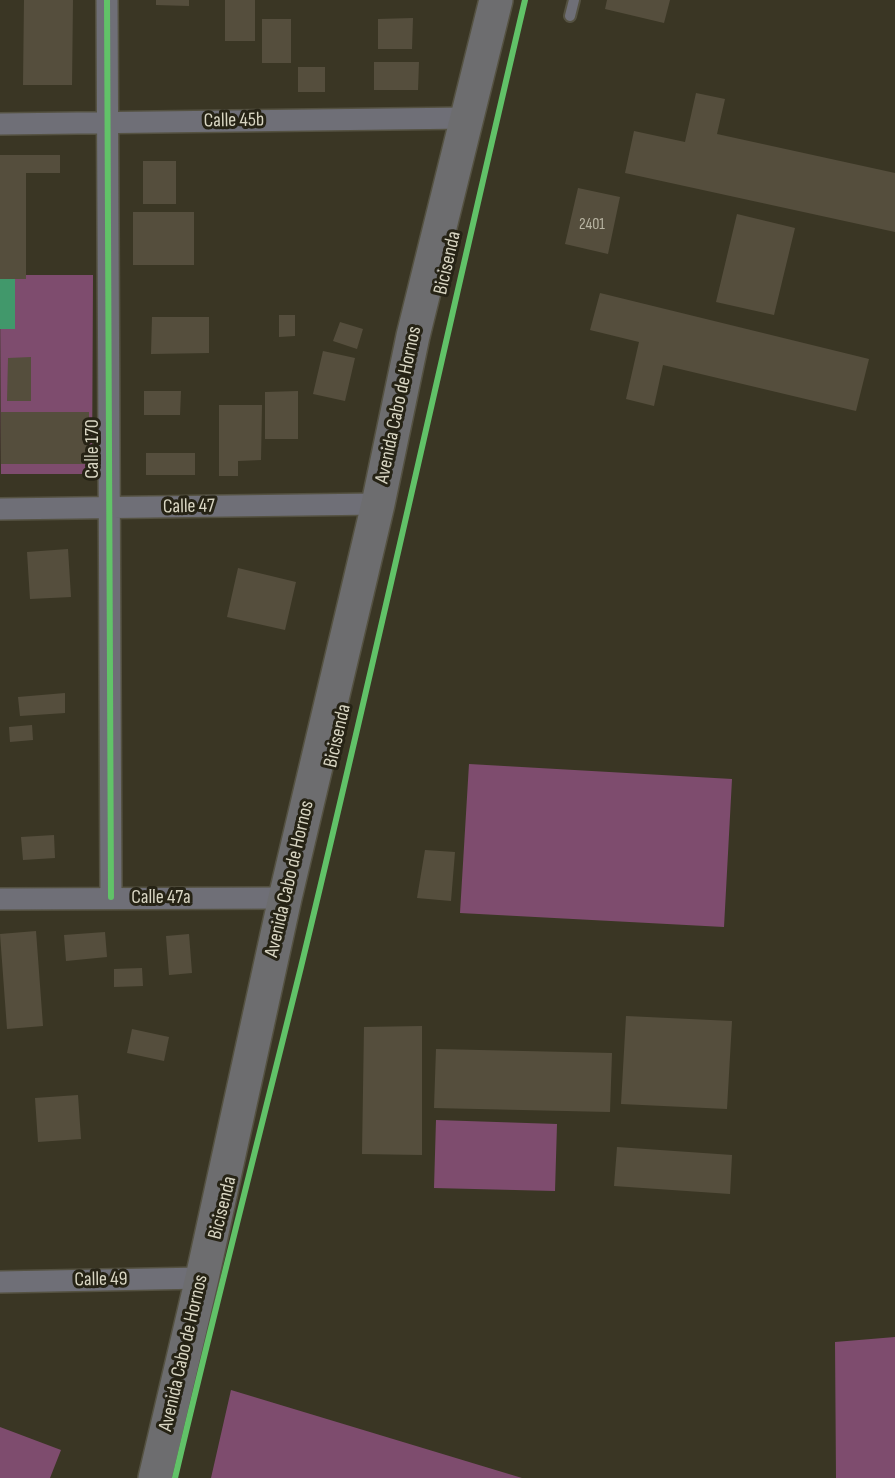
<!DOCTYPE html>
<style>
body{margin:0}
canvas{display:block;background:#3a3624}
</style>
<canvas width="895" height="1478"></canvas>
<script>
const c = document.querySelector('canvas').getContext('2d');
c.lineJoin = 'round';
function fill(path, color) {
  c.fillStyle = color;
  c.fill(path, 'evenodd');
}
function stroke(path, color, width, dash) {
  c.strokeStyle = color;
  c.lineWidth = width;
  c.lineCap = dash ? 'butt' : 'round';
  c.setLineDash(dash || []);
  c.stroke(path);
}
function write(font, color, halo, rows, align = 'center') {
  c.font = font + ' "Sofia Sans Condensed",sans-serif';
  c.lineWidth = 6;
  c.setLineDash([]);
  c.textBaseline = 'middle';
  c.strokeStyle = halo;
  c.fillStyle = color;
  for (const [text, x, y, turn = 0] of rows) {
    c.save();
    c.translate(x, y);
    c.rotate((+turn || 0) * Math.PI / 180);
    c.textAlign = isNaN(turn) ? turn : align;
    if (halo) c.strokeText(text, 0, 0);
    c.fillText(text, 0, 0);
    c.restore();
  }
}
const green = new Path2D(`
 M0,275H93L92,474H1Z
 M469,764L732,779L724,927L460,913Z
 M436,1120L557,1124L555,1191L434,1188Z
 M895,1337V1478H836L835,1342Z
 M231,1390L522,1478H211Z
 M0,1427L61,1450L50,1478H0Z`);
const water = new Path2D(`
 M0,279H15V329H0Z`);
const building = new Path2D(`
 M24,0H73L72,85H23Z
 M156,0H189V6L156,5Z
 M225,0H255V41H225Z
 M607,0H670L664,23L605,9Z
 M413,18L412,49H378V19Z
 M262,19H291V63H262Z
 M374,62H419L418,90H374Z
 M298,67H325V92H298Z
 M696,93L725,99L717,134L895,173V232L625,173L634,131L685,142Z
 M0,155H60V173H26V279H0Z
 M143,161H176V204H143Z
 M578,188L620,197L608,254L565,244Z
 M133,212H194V265H133Z
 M737,214L795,228L774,315L716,302Z
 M600,293L869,359L856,411L663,365L654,406L626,399L639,342L590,330Z
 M279,315H295V336L279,337Z
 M152,317H209V353L151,354Z
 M340,322L363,329L357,349L333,341Z
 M323,351L355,358L345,401L313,394Z
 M31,357V401H7L8,358Z
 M144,391H181L180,415H144Z
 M298,391V439H265V392Z
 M219,405H262L261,460L238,461V476H219Z
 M1,412H89V464H1Z
 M146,453H195V475H146Z
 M68,549L71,597L30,599L27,552Z
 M238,568L296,582L285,630L227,617Z
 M65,693V713L20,716L18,697Z
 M32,725L33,740L10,742L9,727Z
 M54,835L55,858L23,860L21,837Z
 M425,850L455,852L451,901L417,898Z
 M36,931L43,1026L7,1029L0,934Z
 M105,932L107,957L66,961L64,935Z
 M189,934L192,973L169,975L166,936Z
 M142,968L143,986L114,987V969Z
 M626,1016L732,1021L727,1109L621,1104Z
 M422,1026V1155L362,1154L364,1027Z
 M132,1029L169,1037L164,1061L127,1053Z
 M436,1049L612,1053L610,1112L434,1108Z
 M78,1095L81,1139L38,1142L35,1098Z
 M617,1147L732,1155L730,1194L614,1186Z`);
const lane = new Path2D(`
 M570,16L574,0`);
const street = new Path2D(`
 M107,0L111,897
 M0,124L467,118
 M0,509L378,504
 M0,899L285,898
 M0,1282L202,1278`);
const primary = new Path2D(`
 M155,1478L202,1278L285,898L378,504L413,336L496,0`);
const cycleway = new Path2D(`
 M107,0L111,897
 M175,1478C215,1307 259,1137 301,967C379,645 449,322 525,0`);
const numberNames = [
 ["2401",592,225]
];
const streetNames = [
 ["Calle 45b",234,121,-1],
 ["Bicisenda",448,263,-77],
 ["Avenida Cabo de Hornos",399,405,-78],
 ["Calle 170",93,449,-90],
 ["Calle 47",189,507,-1],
 ["Bicisenda",338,736,-77],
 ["Avenida Cabo de Hornos",290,879,-77],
 ["Calle 47a",161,898],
 ["Bicisenda",223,1208,-76],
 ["Calle 49",101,1280,-1],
 ["Avenida Cabo de Hornos",184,1353,-77]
];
fill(green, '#7e4c6e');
fill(water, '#41986b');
fill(building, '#554e3d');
stroke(lane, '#555242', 14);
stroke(street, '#555242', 24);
stroke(primary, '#555242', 36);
stroke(lane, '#6f6f77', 10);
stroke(street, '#6f6f77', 21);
stroke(primary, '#6d6d6f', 33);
stroke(cycleway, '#61c268', 6);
write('16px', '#b8b4a2', null, numberNames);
write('20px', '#d9d6c3', '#262315', streetNames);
</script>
